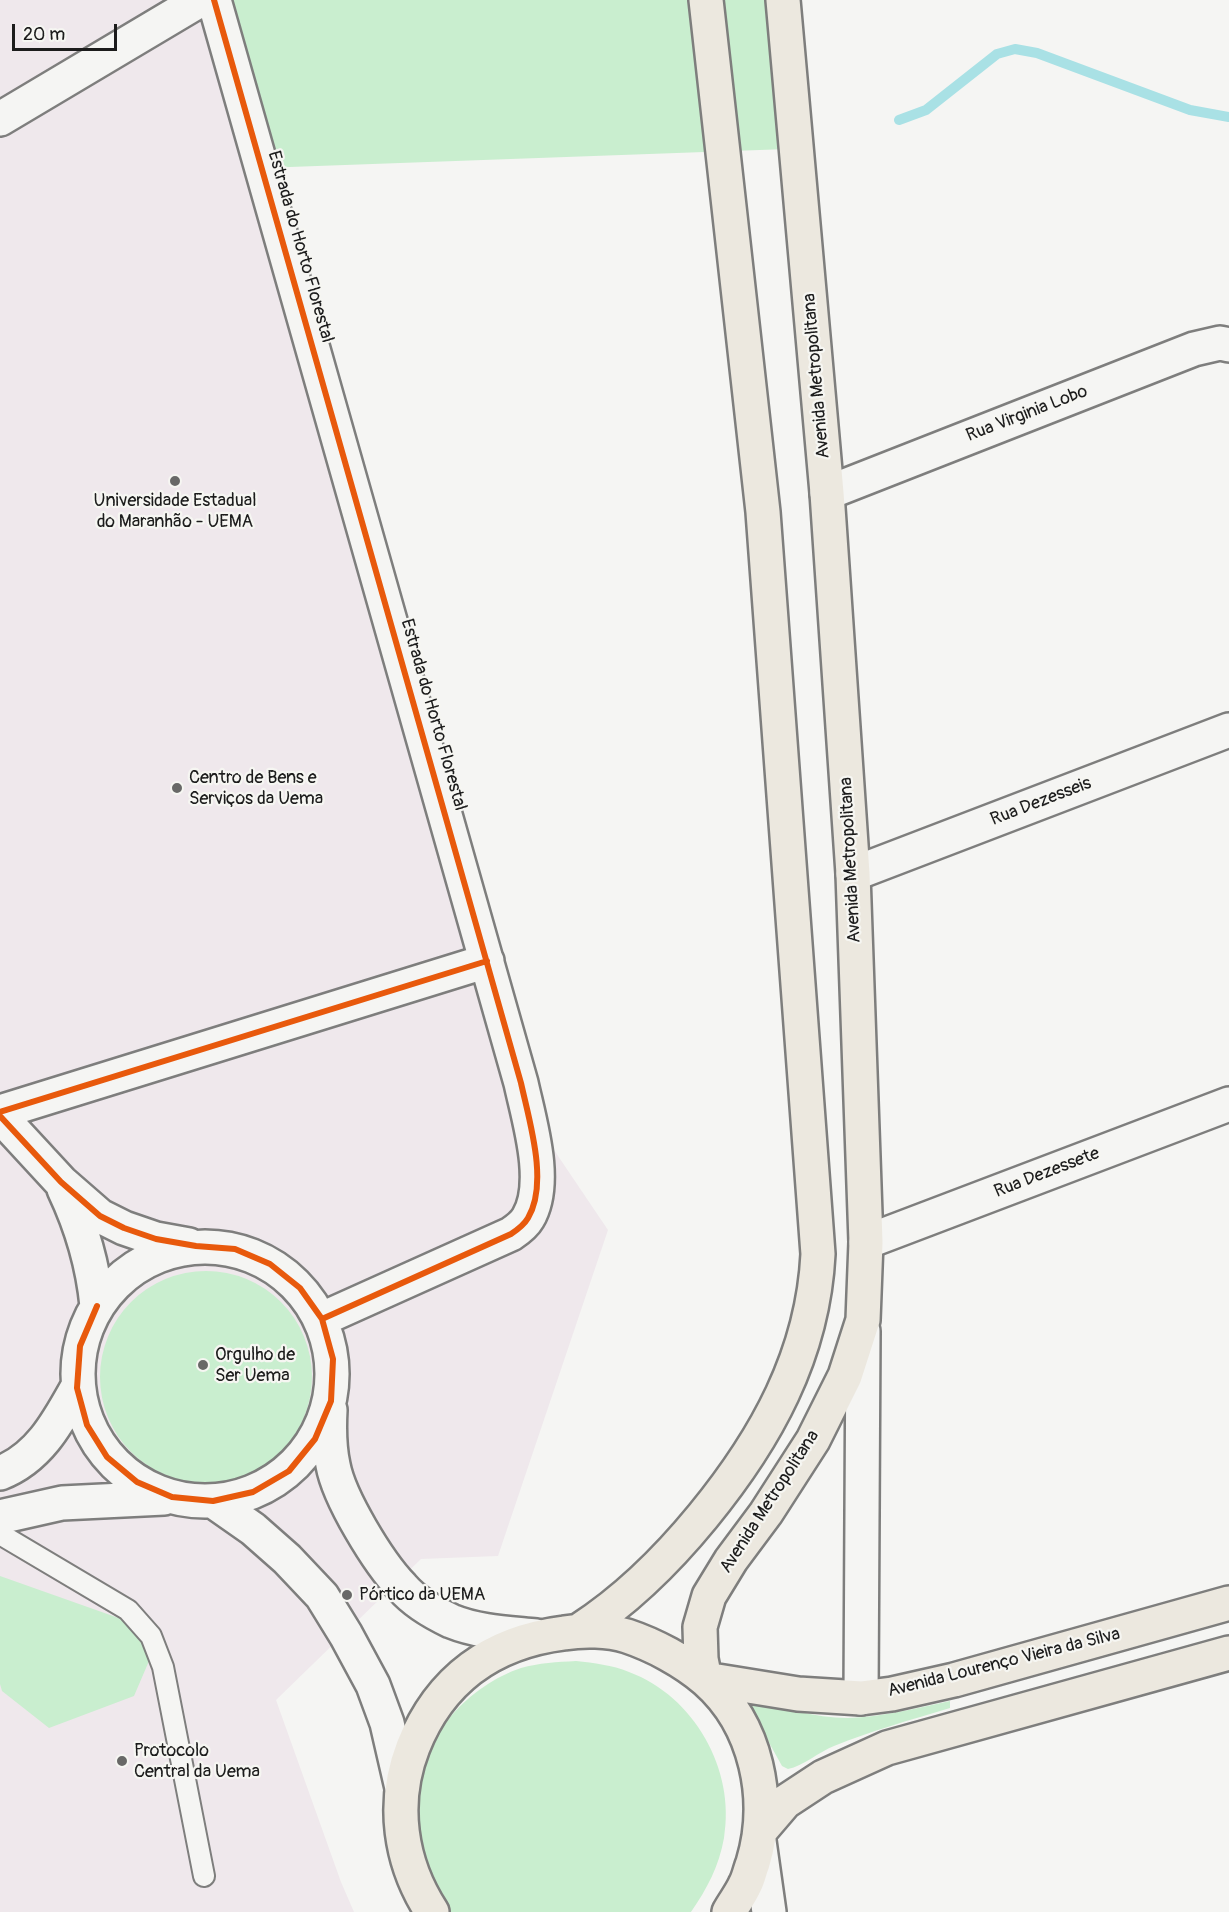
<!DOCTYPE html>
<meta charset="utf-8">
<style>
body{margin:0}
#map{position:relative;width:1229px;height:1912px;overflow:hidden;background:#f5f5f3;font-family:Pangolin,sans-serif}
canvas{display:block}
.scale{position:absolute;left:12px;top:24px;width:105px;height:27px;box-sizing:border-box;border:3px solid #1c1c1c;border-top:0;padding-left:8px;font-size:18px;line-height:21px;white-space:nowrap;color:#1c1c1c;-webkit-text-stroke:4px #f6f6f2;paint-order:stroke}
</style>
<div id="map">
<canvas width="1229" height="1912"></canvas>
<div class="scale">20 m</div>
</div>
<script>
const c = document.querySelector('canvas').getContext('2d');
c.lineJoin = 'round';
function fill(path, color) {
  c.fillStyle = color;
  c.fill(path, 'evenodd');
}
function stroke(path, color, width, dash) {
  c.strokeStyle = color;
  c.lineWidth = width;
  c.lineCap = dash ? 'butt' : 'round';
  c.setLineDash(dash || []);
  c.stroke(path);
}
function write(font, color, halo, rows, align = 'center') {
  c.font = font + ' Pangolin,sans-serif';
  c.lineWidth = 4.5;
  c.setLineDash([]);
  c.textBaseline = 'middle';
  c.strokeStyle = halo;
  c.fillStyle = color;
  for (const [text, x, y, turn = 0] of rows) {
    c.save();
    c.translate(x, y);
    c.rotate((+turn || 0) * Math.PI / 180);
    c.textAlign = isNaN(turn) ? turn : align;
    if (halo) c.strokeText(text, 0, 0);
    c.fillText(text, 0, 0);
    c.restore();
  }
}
const built = new Path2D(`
 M0,0H212L527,1110L608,1230L498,1556L421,1559L276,1700L341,1882L354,1912H0Z`);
const green = new Path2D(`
 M217,0H781L815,148L262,168Z
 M100 1377a106 106 0 1 1 212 0a106 106 0 1 1-212 0Z
 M0,1576L161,1633L134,1696L49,1728L2,1691L0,1684Z
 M576,1661C594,1663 612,1665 629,1672C694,1696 736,1770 724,1838C719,1866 707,1889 691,1912H449C439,1899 420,1863 418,1846C417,1838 418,1828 417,1819C417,1810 416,1800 417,1791C422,1736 470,1685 521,1668C539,1663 557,1662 576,1661Z
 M747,1699C779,1707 815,1718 848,1718C882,1717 917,1708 950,1701V1708C910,1720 871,1731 834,1746C819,1752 803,1766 788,1769L782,1766L747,1703Z`);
const stream = new Path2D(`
 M899,120L926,110L997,54L1015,49L1037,53L1190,110L1229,117`);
const service = new Path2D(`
 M0,1534L128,1610L151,1636L163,1667L204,1876`);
const minor = new Path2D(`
 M214,0L521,1083C529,1120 549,1183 528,1218C524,1225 517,1230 511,1234L322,1319
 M0,119L200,0
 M827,493L1194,349L1220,343L1229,345
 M853,874L1229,730
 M0,1112L487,961
 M0,1116L61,1182L100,1216L124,1228L156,1239L189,1245
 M64,1189C82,1227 93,1264 97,1306
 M866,1242L1229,1104
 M78 1374a127 127 0 1 1 254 0a127 127 0 1 1-254 0Z
 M330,1410C329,1428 329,1446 333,1465C339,1498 378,1562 402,1587C414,1601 434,1613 451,1621C478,1632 506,1633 536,1636
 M0,1473C39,1458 58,1422 77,1388
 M213,1501L253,1529L287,1559L322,1596L346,1635L373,1685L387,1723L402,1788
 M0,1517L62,1503L164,1498
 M861,1698L863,1331`);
const tertiary = new Path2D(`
 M759,1841L769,1912`);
const primary = new Path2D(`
 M580,1630C628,1599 667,1560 703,1516C766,1439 813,1355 818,1254L763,512L706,0
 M705,1679L701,1659L700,1627L709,1596L731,1560L766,1513L813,1440L845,1376L863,1320L866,1242L853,874L827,493L783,0
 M705,1679L798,1694L861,1698L892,1694L954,1680L1229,1603
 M761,1830L785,1802L823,1777L887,1748L1229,1653
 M432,1912C400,1863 391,1803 413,1747C440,1679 492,1642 564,1633C583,1630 608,1630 627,1636C654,1645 684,1661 706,1680C757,1725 772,1800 753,1863C750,1870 749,1878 745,1885C741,1894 734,1903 729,1912`);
const cycleway = new Path2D(`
 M214,0L521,1083C529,1120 549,1183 528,1218C524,1225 517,1230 511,1234L322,1319
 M0,1112L487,961
 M0,1116L61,1182L100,1216L124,1228L156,1239L196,1246L235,1249L270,1264L300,1288L322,1319L333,1359L331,1401L315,1439L289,1471L253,1492L213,1501L172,1497L137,1482L107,1457L87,1425L77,1388L80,1346L97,1306`);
const markers = [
 [175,481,6,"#686867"],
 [177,788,6,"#686867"],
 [203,1365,6,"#686867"],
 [347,1595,6,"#686867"],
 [122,1761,6,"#686867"]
];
const streetNames = [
 ["Estrada do Horto Florestal",300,247,74],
 ["Avenida Metropolitana",817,376,-95],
 ["Rua Virginia Lobo",1027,414,-21],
 ["Estrada do Horto Florestal",433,715,74],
 ["Rua Dezesseis",1041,802,-21],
 ["Avenida Metropolitana",851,860,-93],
 ["Rua Dezessete",1047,1173,-21],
 ["Avenida Metropolitana",770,1502,-57],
 ["Avenida Lourenço Vieira da Silva",1004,1663,-14]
];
const poiNames = [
 ["Universidade Estadual",175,501,"center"],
 ["do Maranhão - UEMA",175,522,"center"],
 ["Centro de Bens e",189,778],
 ["Serviços da Uema",189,799],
 ["Orgulho de",215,1355],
 ["Ser Uema",215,1376],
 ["Pórtico da UEMA",359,1595],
 ["Protocolo",134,1751],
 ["Central da Uema",134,1772]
];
fill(built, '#efe8ec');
fill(green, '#c9eecf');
stroke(stream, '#a9e1e5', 10);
stroke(service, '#7e7e7d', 24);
stroke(minor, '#7e7e7d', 38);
stroke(tertiary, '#7e7e7d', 38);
stroke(primary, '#7e7e7d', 38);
stroke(service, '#f5f5f3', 20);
stroke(minor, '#f5f5f3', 33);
stroke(tertiary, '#f5f5f3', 33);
stroke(primary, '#ece8df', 33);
stroke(cycleway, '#e8590c', 6);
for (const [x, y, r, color] of markers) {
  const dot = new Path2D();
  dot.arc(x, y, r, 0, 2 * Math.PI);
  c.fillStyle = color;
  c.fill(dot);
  stroke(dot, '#f6f6f2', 2);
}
write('18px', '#1c1c1c', '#f6f6f2', streetNames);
write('18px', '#1c1c1c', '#f6f6f2', poiNames, 'left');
</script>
